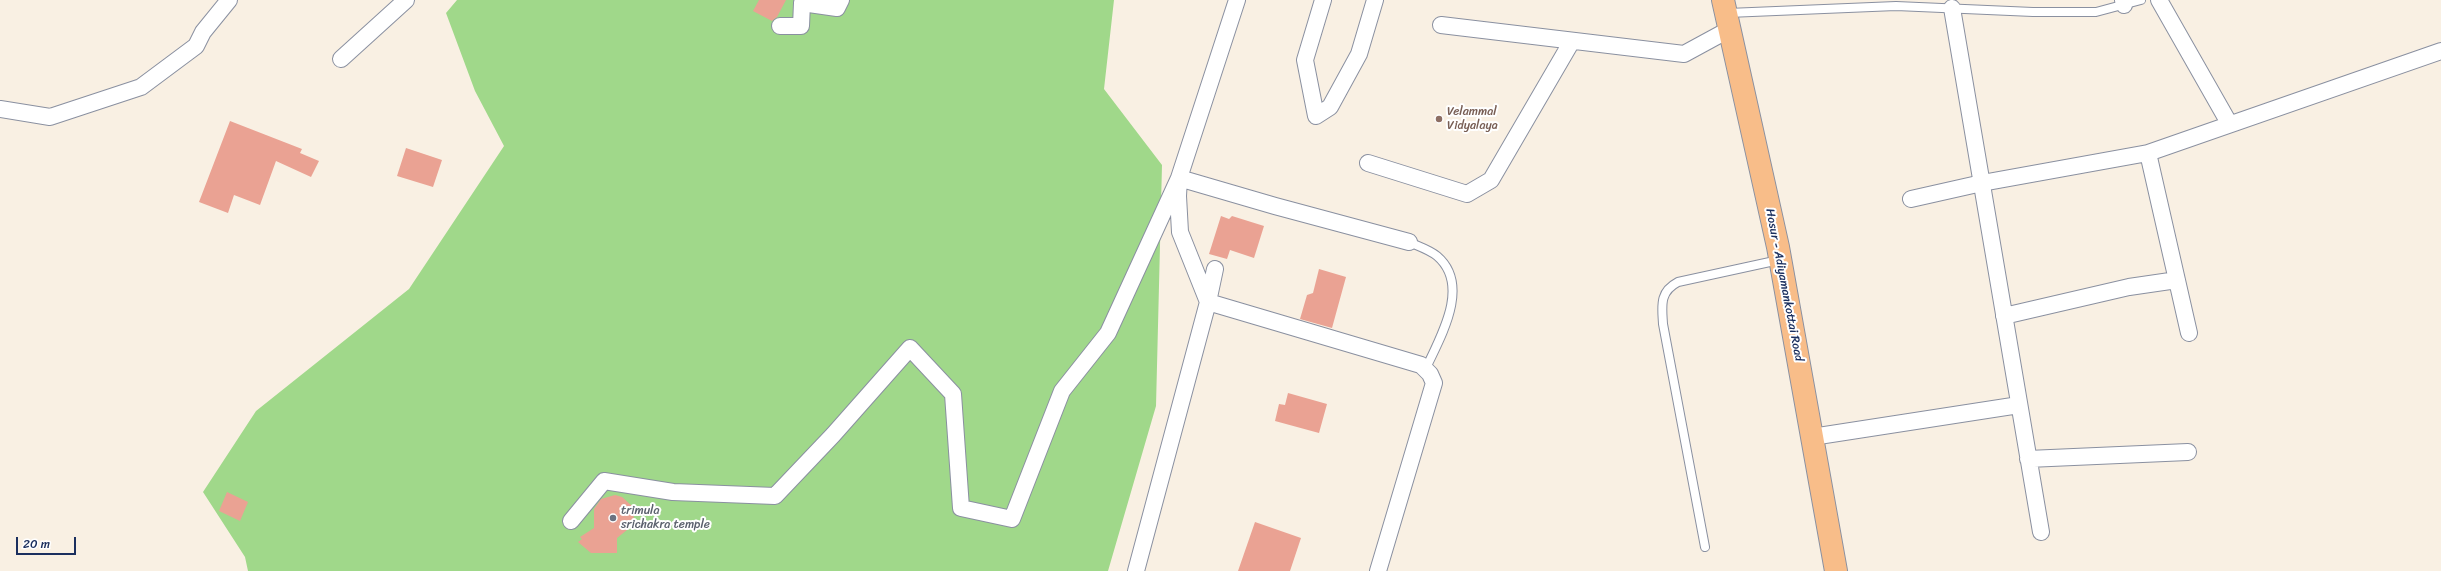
<!DOCTYPE html>
<style>
body{margin:0}
#map{position:relative;width:2441px;height:571px;overflow:hidden;background:#f9f0e3;font-family:Sriracha,sans-serif}
canvas{display:block}
.scale{position:absolute;left:16px;top:537px;width:60px;height:18px;box-sizing:border-box;border:2px solid #1b2f5e;border-top:0;padding-left:5px;font-size:12px;line-height:14px;white-space:nowrap;color:#1b2f5e;-webkit-text-stroke:3px #fff;paint-order:stroke}
</style>
<div id="map">
<canvas width="2441" height="571"></canvas>
<div class="scale">20 m</div>
</div>
<script>
const c = document.querySelector('canvas').getContext('2d');
c.lineJoin = 'round';
function fill(path, color) {
  c.fillStyle = color;
  c.fill(path, 'evenodd');
}
function stroke(path, color, width, dash) {
  c.strokeStyle = color;
  c.lineWidth = width;
  c.lineCap = dash ? 'butt' : 'round';
  c.setLineDash(dash || []);
  c.stroke(path);
}
function write(font, color, halo, rows, align = 'center') {
  c.font = font + ' Sriracha,sans-serif';
  c.lineWidth = 4;
  c.setLineDash([]);
  c.textBaseline = 'middle';
  c.strokeStyle = halo;
  c.fillStyle = color;
  for (const [text, x, y, turn = 0] of rows) {
    c.save();
    c.translate(x, y);
    c.rotate((+turn || 0) * Math.PI / 180);
    c.textAlign = isNaN(turn) ? turn : align;
    if (halo) c.strokeText(text, 0, 0);
    c.fillText(text, 0, 0);
    c.restore();
  }
}
const green = new Path2D(`
 M457,0H1114L1104,89L1162,165L1156,406L1108,571H248L245,557L203,492L256,411L409,289L504,146L475,91L446,13Z`);
const building = new Path2D(`
 M759,0H786L777,17L772,21L753,11Z
 M230,121L302,149L300,153L319,161L311,177L276,161L260,205L234,195L228,213L199,202Z
 M406,148L442,160L433,187L397,176Z
 M1221,216L1229,219L1232,216L1264,226L1254,258L1230,250L1227,259L1209,254Z
 M1319,269L1346,277L1332,328L1300,319L1307,295L1313,293Z
 M1288,393L1327,404L1319,433L1275,421L1279,404L1285,405Z
 M227,492L248,502L240,521L219,511Z
 M615,495L622,497L632,506L634,519L632,526L617,538V553H591L578,542L582,539L580,537L594,528V509L601,499Z
 M1255,522L1301,538L1290,571H1238Z`);
const lane = new Path2D(`
 M1728,13L1896,6L2033,12H2096L2141,0
 M1409,242C1418,246 1430,250 1437,256C1471,285 1441,336 1426,368
 M1705,547L1663,324C1662,306 1659,292 1678,282L1779,260`);
const street = new Path2D(`
 M1237,0L1179,178L1178,196L1180,232L1208,302L1421,365L1430,374L1434,383L1378,571
 M1323,0L1305,60L1316,116L1330,107L1359,54L1375,0
 M2123,0L2124,5
 M2159,0L2229,123
 M1952,8L2041,532
 M1441,25L1684,54L1730,29
 M780,26H801L802,3L837,8L841,0
 M341,59L406,0
 M0,109L50,117L141,87L196,46L203,32L229,0
 M2148,153L2189,333
 M1368,163L1467,194L1491,180L1572,41
 M1911,199L1982,183L2148,153L2441,51
 M2004,316L2129,287L2177,280
 M1812,437L2019,405
 M2028,459L2188,452
 M571,521L604,481L673,492L775,496L833,435L910,348L953,394L961,508L1012,519L1062,391L1108,333L1179,178L1275,206L1409,242
 M1136,571L1208,302L1215,269`);
const highway = new Path2D(`
 M1723,0L1778,247L1836,571`);
const markers = [
 [1439,119,4,"#8d6e63"],
 [613,518,4,"#6b7280"]
];
const educationNames = [
 ["Velammal",1447,112],
 ["Vidyalaya",1447,126]
];
const streetNames = [
 ["Hosur - Adiyamankottai Road",1784,285,79]
];
const worshipNames = [
 ["trimula",621,511],
 ["srichakra temple",621,525]
];
fill(green, '#a0d88a');
fill(building, '#eaa293');
stroke(lane, '#8a90a0', 10);
stroke(street, '#8a90a0', 18);
stroke(highway, '#8a90a0', 24);
stroke(lane, '#fff', 8);
stroke(street, '#fff', 16);
stroke(highway, '#f8bd89', 22);
for (const [x, y, r, color] of markers) {
  const dot = new Path2D();
  dot.arc(x, y, r, 0, 2 * Math.PI);
  c.fillStyle = color;
  c.fill(dot);
  stroke(dot, '#fff', 1.5);
}
write('12px', '#785e54', '#fff', educationNames, 'left');
write('12px', '#1b2f5e', '#fff', streetNames);
write('12px', '#5b616d', '#fff', worshipNames, 'left');
</script>
